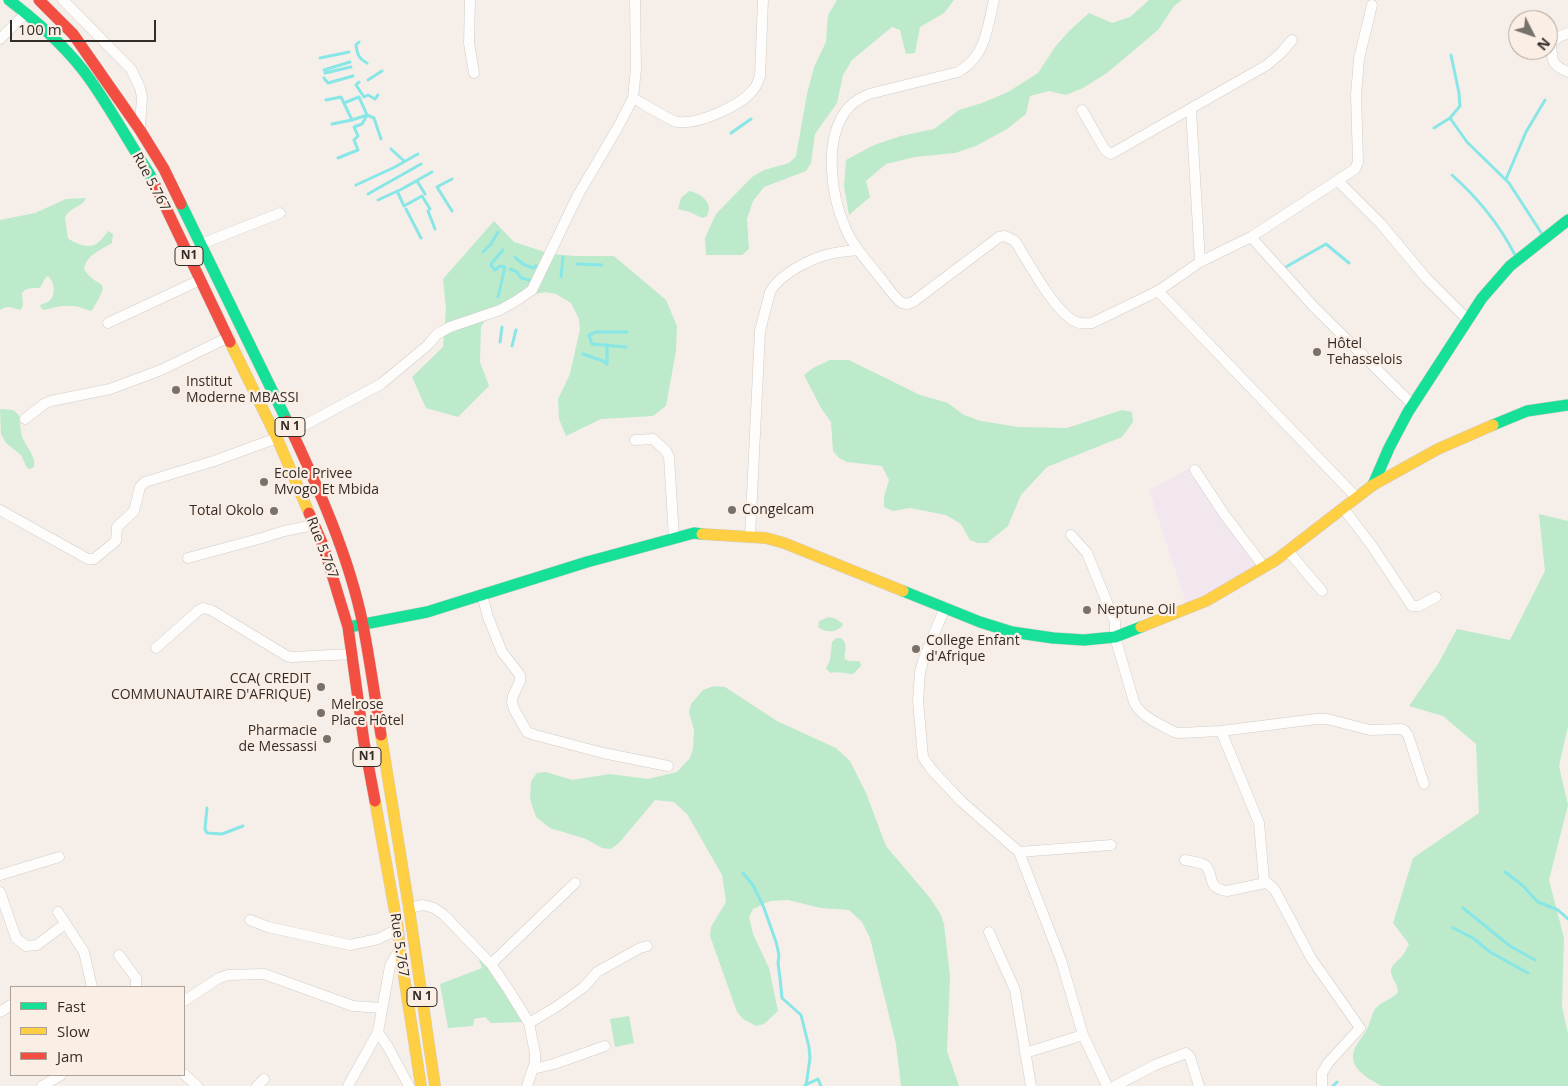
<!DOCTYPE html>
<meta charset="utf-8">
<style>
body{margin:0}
#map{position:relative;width:1568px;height:1086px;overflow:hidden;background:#f6efe9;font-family:"Open Sans",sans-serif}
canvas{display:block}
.legend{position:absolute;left:10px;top:986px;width:175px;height:90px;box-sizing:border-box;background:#fbeee4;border:1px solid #aba199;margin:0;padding:6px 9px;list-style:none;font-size:15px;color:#322d29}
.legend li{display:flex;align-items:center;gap:10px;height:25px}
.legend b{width:25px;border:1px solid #aba199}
.north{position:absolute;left:1508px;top:10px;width:50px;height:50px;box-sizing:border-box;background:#fbeee4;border:1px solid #aba199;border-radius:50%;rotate:131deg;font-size:14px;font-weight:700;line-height:20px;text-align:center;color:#322d29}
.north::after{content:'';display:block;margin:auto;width:18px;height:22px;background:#77716c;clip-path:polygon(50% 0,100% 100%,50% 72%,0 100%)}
.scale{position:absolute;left:10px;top:20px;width:146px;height:22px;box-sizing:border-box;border:2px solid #322d29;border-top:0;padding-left:6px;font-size:15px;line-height:18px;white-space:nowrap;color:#322d29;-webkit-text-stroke:4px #fbeee4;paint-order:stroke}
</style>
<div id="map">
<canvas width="1568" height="1086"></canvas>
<ul class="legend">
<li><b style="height:6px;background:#16e098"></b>Fast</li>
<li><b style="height:6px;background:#ffcf43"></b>Slow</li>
<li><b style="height:6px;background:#f24e42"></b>Jam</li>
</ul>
<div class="north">N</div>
<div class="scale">100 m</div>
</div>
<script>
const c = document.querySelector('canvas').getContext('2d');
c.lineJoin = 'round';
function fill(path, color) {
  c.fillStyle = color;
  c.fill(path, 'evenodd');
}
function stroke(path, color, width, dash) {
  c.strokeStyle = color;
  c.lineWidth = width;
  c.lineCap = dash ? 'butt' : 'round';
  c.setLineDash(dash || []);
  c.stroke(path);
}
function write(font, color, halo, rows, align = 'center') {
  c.font = font + ' "Open Sans",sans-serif';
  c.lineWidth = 4.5;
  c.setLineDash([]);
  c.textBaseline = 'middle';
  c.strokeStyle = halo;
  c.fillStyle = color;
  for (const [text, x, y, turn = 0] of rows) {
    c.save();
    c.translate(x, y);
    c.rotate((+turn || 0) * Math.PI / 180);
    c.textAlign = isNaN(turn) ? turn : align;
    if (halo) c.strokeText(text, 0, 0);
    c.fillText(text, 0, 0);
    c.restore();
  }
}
const education = new Path2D(`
 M1192,467L1258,563L1226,584L1186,603L1149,490Z`);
const green = new Path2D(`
 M837,0H954L944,13L920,27L915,53L906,54L900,30L892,27L852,60L843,75L837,103L815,134L811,163L806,171L764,187L753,201L747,219L749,249L742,255H706L705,238L716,214L752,177L764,170L789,163L796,156L807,94L814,67L826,42L828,15Z
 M1149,0H1182L1174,6L1158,30L1107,73L1083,88L1066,95L1049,91L1030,96L1026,114L1007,129L976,146L955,153L915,157L886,164L866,181L870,197L849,215L844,186L846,160L874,145L901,136L934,129L959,110L982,103L1008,92L1038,73L1055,47L1069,31L1089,13L1112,23L1130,17Z
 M689,191C701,193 714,203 707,216L702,218L690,212L678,209L681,198Z
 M86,198C82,208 70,206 65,218L68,238C73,243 89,249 96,244C101,241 105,235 108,231L113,234L112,243C101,250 86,255 84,269C99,292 113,275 93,309L91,311C86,310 83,308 79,307C67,304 56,307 44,310L41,308L40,305C44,303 49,302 51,299C56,293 54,281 48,276L46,277L40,288C32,288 27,287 22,293L23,305L21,310C12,309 10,304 0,310V220L35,213L66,199Z
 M494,221L514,242L551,254L575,256H614L666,300L677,326L676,351L666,406L653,416L601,419L566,436L559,419L558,399L570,374L580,329L579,319L571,303L556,294L546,292L513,298L490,313L481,327L480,362L489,386L458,417L426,408L412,377L443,347L446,309L443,279Z
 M830,360H849L920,395L948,403L964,415L981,421L1018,427L1067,428L1122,410L1132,412L1133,422L1122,437L1047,467L1021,495L1008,526L987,543H978L970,540L961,524L946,515L910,508L893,511L884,507V497L889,480L882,466L847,462L839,458L833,451L831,422L821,408L804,375L813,368Z
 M0,409L13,410L19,415C20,422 20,429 22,436C25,446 37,457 34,467L30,469L27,468L21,455L6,443L1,434Z
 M1539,514L1568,521V726L1559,766L1568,805L1549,880L1564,938L1562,1006L1568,1034V1086H1382C1366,1078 1345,1066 1356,1046C1359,1040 1364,1035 1367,1029C1371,1022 1371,1014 1376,1008C1382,1001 1393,999 1398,992C1398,985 1394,982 1392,976C1388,965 1397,963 1403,955C1405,952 1407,948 1409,944L1393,923L1413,858L1479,813L1476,744L1443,716L1409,706L1438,664L1457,629L1510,640L1545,571Z
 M829,617L836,619L842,623L843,625C837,633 825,633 818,627L819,621Z
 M836,638H841C849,645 844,650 845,659L849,661H859L861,664V666L853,674C845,674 839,671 831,673L826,669L830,660L832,642Z
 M714,686L725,687L777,721L836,748L850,761L866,793L886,846L930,898L940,913L944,924L950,976L947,1051L959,1086H901L896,1044L870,938L862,922L849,910L821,908L788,900L770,901L753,909L749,917L753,934L769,968L778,1011L764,1024L756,1026L743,1019L737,1012L710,936L711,927L726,902L722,875L687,814L674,802L655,800L619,843L611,849L602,848L586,839L550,828L536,817L530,799L531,781L537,773L546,772L572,780L610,774L648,779L677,772L690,758L693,748L694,730L689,712L691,704L703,690Z
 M486,958L523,1022L491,1023L485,1017L474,1019L473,1026L448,1028L440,984L482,968L479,960Z
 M629,1016L634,1043L615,1047L610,1019Z`);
const stream = new Path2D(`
 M359,42L356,45C357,54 359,59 367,63
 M320,58L349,52
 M324,70L350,62
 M325,73L351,67
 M324,78L328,83L353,76
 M368,80L382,71
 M359,82L356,85L364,97L368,95L375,99L378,95
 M326,100L341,97L352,120
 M344,103L359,97L367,115L374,118L381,139
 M1450,118L1467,142L1509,183L1542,234
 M332,124L352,120L367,115
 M1434,128L1450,118L1460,106L1459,93L1451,55
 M731,133L751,119
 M391,149L404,161
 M338,158L358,150L354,140L358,136L354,127L362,124L367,115
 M1452,175C1478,198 1499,224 1515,255
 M452,179L437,187L452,211
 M1506,179L1526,132L1545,100
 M417,181L425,194
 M356,185L393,168L418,154
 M397,191L404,206L422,196L430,209
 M368,194L421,164
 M378,200L402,189L432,172
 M406,209L421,238
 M428,211L435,229
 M483,252L491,244L498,232
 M515,257C519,262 526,266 533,268L536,266L539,267
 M491,264L503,250
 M577,264L602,265
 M491,265L495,270L500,266L505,267L498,297
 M1284,268L1326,244L1349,263
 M510,269L517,272L521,278L534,281
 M561,277L563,257
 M500,342L502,327
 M512,346L516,330
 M626,347L592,344L589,335L596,332H627
 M583,354L603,361L607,364V345
 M207,808L205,829L207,833L222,834L243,826
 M1505,872L1522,885L1538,902L1558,910L1568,919
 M743,873L753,885L764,908L776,942L779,955L778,963L780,978L782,998L801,1015L809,1047L810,1058L806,1086
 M1463,908L1510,946L1535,960
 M1453,928L1473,938L1490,952L1528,973
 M805,1085L818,1079L821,1086
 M1333,1086L1337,1082`);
const street = new Path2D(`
 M63,0L131,69L140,88L142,97L140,126
 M470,0L469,43L474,73
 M994,0C987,28 986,57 958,72L869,94C860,98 851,103 845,112C824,142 831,195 845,227C853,247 869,263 882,280C888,288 894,297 902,303L907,304L913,302L999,237L1005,236L1015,241C1028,261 1054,312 1076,322C1081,324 1086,323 1092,323L1158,291L1200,262L1251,237L1355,169L1358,162L1356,95L1359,59L1372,5
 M1568,33L1558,37L1551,44C1552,62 1552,65 1568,72
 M0,39L26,13
 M633,98C642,103 669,120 677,122C698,125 740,106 753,90C757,86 758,81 760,76L763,0
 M1082,110L1105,150L1111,154L1267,65L1282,52L1292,40
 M1191,110L1200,262
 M1338,181L1381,224L1426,278L1468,320
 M1251,237L1314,307L1412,404
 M201,244L280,213
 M1158,291L1356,497
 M108,323L200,280
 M25,419L44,404L51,401L110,389L161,370L229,337
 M292,432L381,384L428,345L437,334L450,327L500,310L516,301L532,290L578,195L618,127L633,98L636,69L635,0
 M635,440L653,439L666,451L669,457L674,538
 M1195,470L1224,514L1264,567
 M1343,508L1372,546L1412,606H1419L1436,597
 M0,510L88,559H94L116,541L117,527L134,511L140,487L145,482L214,461L277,438
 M1071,535L1087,553L1115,622V637L1134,702C1141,717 1160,724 1174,732L1179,733L1221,731L1316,719H1327L1370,730L1401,729L1404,730L1408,735L1424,784
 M750,536L760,331L770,292C779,275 808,260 826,255C836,252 848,251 858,250
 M1288,551L1322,591
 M188,558L262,538L284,531L314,525
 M482,595L488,617L502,652L520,675V681L513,696L512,702L514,709L527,732L535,735L603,753L668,766
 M945,607L923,661L920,672L918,701L923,757L931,769L961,801L1019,852L1061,960L1083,1035L1107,1086
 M156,648L199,610L203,608L211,610L287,656L292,657L352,654
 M1221,731L1259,823L1264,880L1275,890L1311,958L1360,1028L1328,1063L1322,1073V1086
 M1019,852L1111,845
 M1185,860C1191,861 1200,862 1205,865C1215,874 1205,888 1227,891L1265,883
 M0,875L59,857
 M0,892L16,938L26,946L37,945L65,924
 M409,908L423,905L434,908L444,915L491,964L508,989L529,1023L535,1053V1062L527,1086
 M58,912L84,952L92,987
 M250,920L268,927L350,945L378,939L398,929
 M989,932L1015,990L1031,1086
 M119,955L136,978V987
 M491,964L575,883
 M184,1001L219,978L228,975L264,974L353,1006L382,1008
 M0,1012L11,1005
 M529,1023L556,1007L584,987L597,972L640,948L647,946
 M378,1032L388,1047L409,1086
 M1025,1053L1083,1035
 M533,1069L554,1064L605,1046
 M184,1074L197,1086
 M42,1086L61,1075
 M257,1086L264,1079
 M348,1086L378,1032L390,966L395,957L399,951
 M1115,1086L1155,1065L1186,1053L1190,1057L1199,1086`);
const fast = new Path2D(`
 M9,0C39,23 69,49 91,81C112,111 130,144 150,175L155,185
 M181,204L287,421
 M1493,425L1527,411L1568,405
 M1373,485L1389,448L1408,412L1482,298L1510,266L1568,220
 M903,591L980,622L1012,632L1053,638L1084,640L1115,637L1141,627
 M354,626L427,612L587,562L694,533L702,534`);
const slow = new Path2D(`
 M230,342L277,438L309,513
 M702,534L766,538L784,543L903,591
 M1141,627L1206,601L1276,560L1373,485L1438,449L1493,425
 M381,735L409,908L435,1086
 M375,801L398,929L400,951L421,1086`);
const jam = new Path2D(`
 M39,0L73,34L140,130L164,169L181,204
 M155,185L230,342
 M287,421C317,485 349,555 363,625C370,661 375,698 381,735
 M309,513L323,545L348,627L364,742L375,801`);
const markers = [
 [1317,352,5,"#77716c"],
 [176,390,5,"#77716c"],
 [264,482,5,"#77716c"],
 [732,510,5,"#77716c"],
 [274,511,5,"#77716c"],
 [1087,610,5,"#77716c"],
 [916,649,5,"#77716c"],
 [321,687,5,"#77716c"],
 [321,713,5,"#77716c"],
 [327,739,5,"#77716c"]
];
const shields = [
 [189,256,28],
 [290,427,30],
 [367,757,28],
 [422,997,30]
];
const shieldNames = [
 ["N1",189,256],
 ["N 1",290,427],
 ["N1",367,757],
 ["N 1",422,997]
];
const streetNames = [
 ["Rue 5.767",151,182,62],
 ["Rue 5.767",322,548,69],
 ["Rue 5.767",399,945,82]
];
const poiNames = [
 ["Hôtel",1327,344],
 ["Tehasselois",1327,360],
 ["Institut",186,382],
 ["Moderne MBASSI",186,398],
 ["Ecole Privee",274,474],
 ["Mvogo Et Mbida",274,490],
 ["Congelcam",742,510],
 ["Total Okolo",264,511,"right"],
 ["Neptune Oil",1097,610],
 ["College Enfant",926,641],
 ["d'Afrique",926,657],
 ["CCA( CREDIT",311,679,"right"],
 ["COMMUNAUTAIRE D'AFRIQUE)",311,695,"right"],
 ["Melrose",331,705],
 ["Place Hôtel",331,721],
 ["Pharmacie",317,731,"right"],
 ["de Messassi",317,747,"right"]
];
fill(education, '#f3e7ef');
fill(green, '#bceacb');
stroke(stream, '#88e6e6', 3);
stroke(street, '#d1ccc7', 11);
stroke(fast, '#d1ccc7', 12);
stroke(slow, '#d1ccc7', 12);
stroke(jam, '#d1ccc7', 12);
stroke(street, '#fefdfc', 10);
stroke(fast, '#16e098', 11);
stroke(slow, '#ffcf43', 11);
stroke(jam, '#f24e42', 11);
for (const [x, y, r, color] of markers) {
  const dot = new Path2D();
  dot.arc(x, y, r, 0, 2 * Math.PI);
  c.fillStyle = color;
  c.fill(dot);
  stroke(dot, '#fbeee4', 2);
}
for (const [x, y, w] of shields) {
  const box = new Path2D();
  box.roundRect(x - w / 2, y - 9.5, w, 19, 4);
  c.fillStyle = '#fbeee4';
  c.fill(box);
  stroke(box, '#322d29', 1);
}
write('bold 12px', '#322d29', null, shieldNames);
write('14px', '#322d29', '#fbeee4', streetNames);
write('14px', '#322d29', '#fbeee4', poiNames, 'left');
</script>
